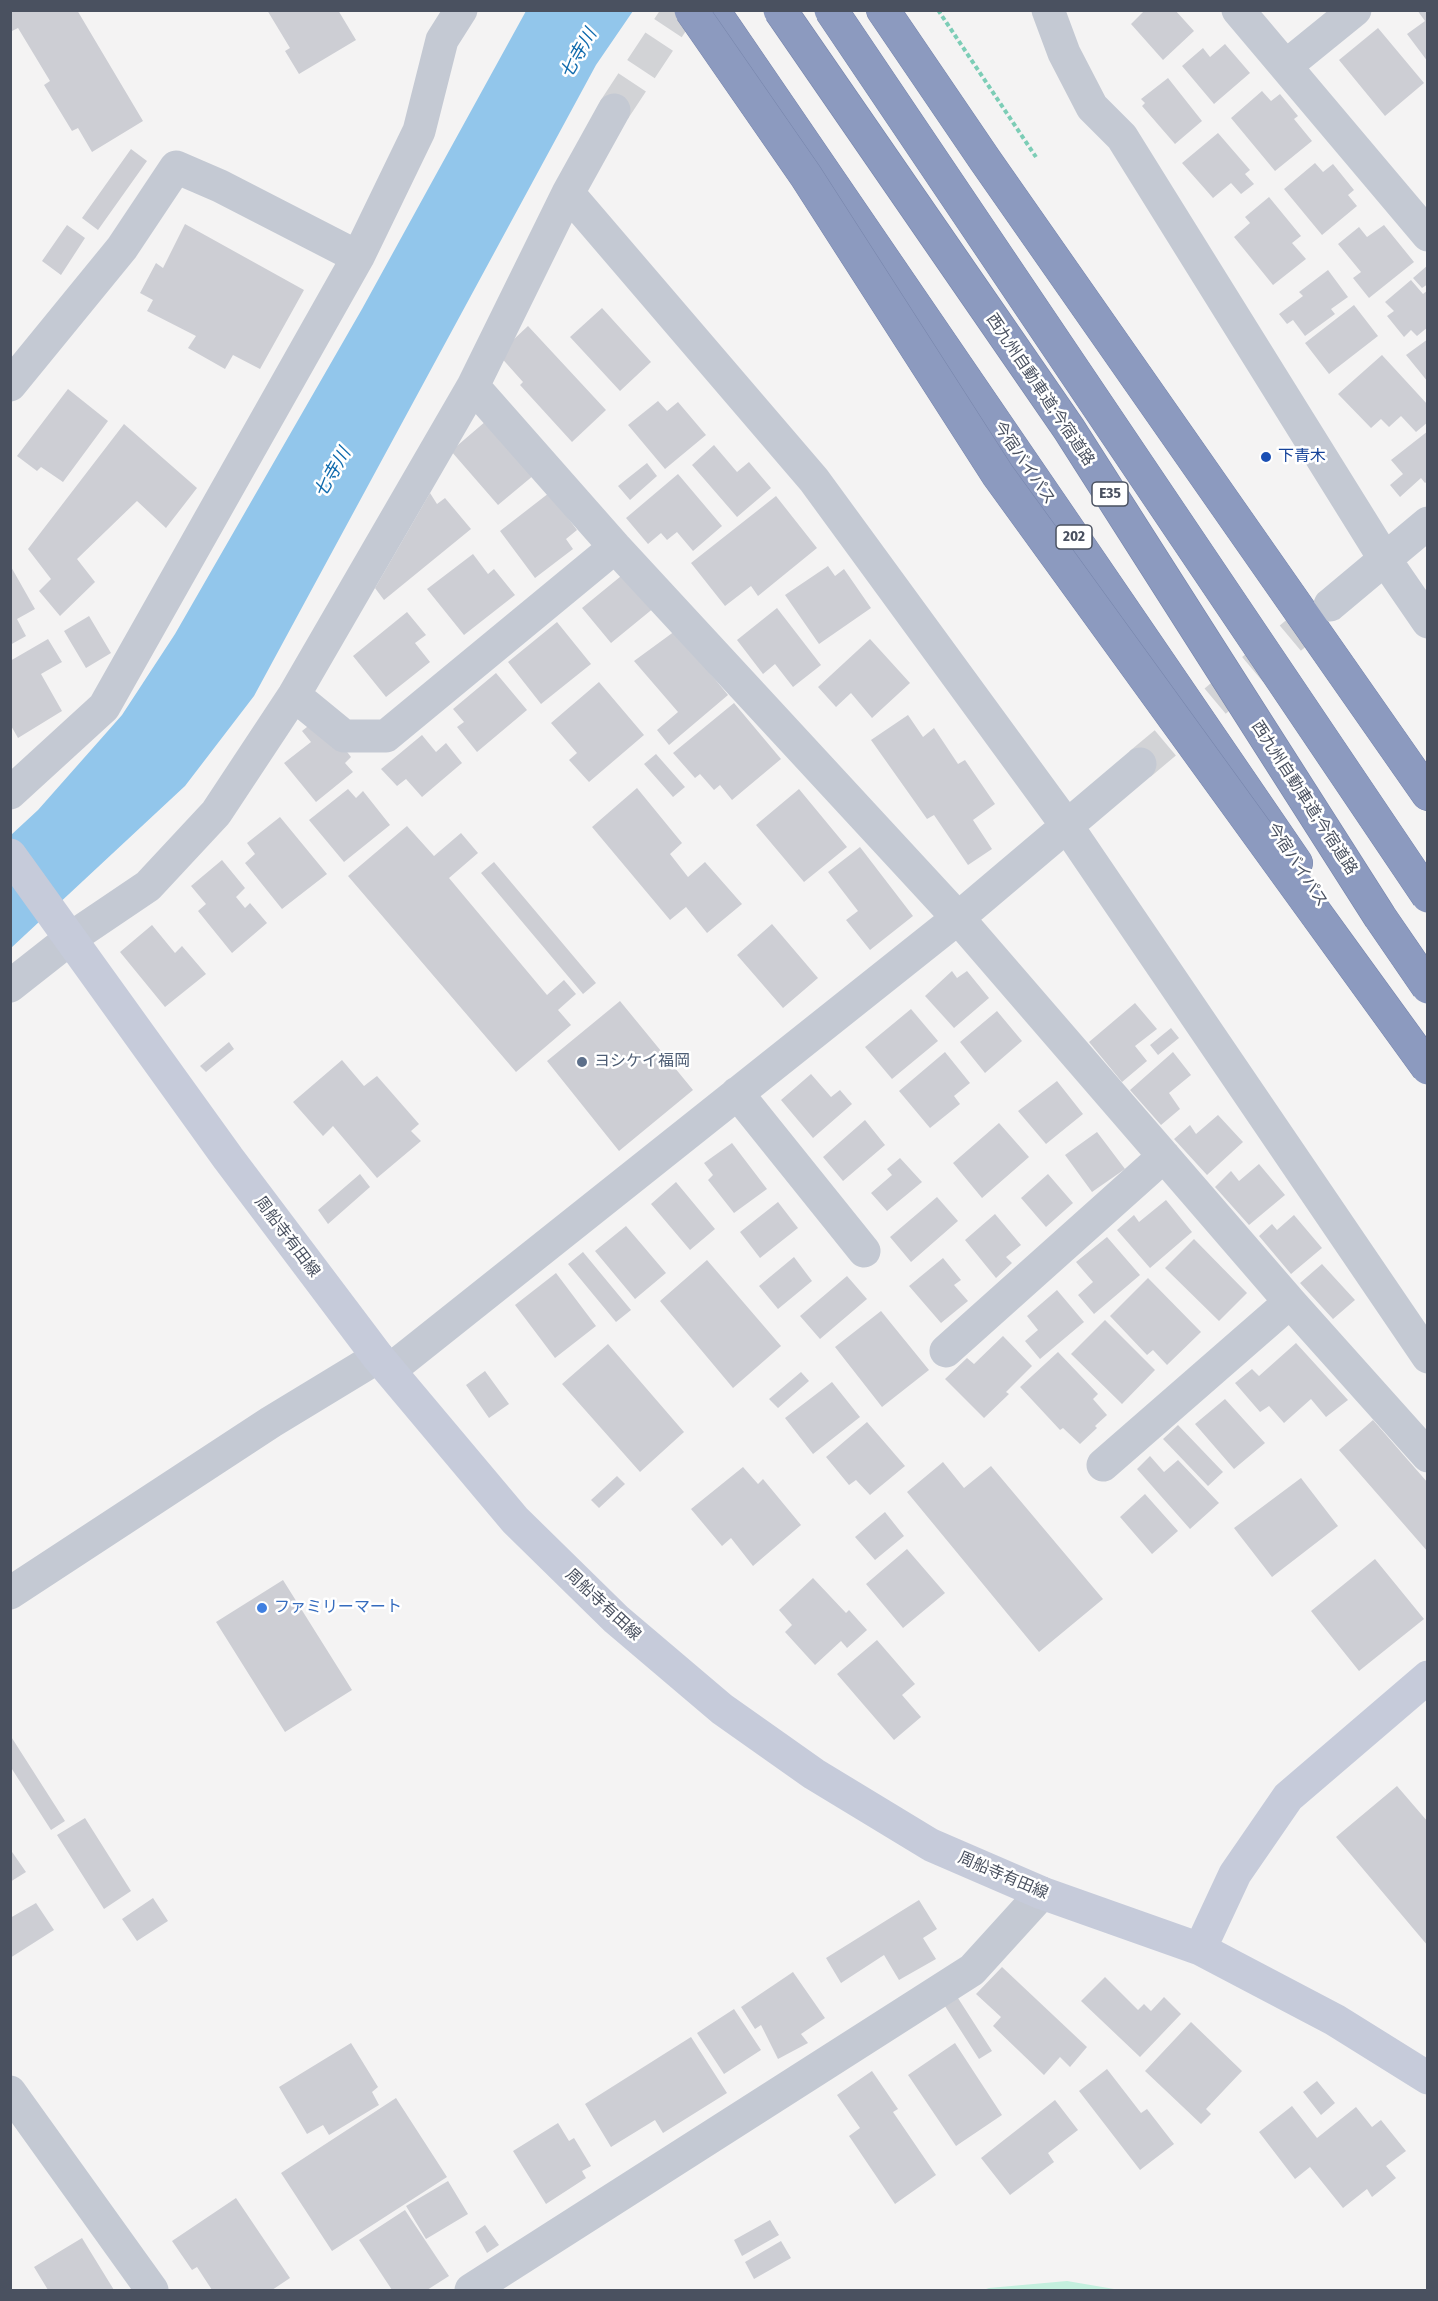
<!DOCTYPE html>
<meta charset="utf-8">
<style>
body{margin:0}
#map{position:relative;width:1438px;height:2301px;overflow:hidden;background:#f4f3f3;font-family:"Fira Sans Condensed",sans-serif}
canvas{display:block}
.frame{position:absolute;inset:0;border:12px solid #4a5160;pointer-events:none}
</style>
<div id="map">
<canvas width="1438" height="2301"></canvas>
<div class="frame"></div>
</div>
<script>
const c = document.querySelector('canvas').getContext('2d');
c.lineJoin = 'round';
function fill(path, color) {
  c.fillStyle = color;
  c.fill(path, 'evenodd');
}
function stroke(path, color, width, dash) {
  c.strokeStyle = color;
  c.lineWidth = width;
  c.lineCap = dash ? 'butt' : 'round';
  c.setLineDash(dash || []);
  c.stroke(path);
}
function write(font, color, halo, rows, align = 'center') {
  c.font = font + ' "Fira Sans Condensed","Noto Sans JP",sans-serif';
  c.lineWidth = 5;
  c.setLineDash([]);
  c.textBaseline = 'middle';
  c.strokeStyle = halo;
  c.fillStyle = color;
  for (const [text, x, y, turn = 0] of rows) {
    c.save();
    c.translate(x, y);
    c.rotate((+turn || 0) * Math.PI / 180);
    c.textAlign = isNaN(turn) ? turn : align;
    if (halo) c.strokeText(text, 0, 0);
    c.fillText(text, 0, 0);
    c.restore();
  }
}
const green = new Path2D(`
 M1067,2281L1120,2290H983L989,2288Z`);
const water = new Path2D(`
 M526,11H633L596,65L254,696L185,786L11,948V835L38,810L122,715L175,634L362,309Z`);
const building = new Path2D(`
 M10,10H77L143,121L92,152L78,128L72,131L44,85L50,81L18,28L10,32Z
 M267,10H338L356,40L299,74L285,51L290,48Z
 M1145,10H1175L1194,31L1163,60L1131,24Z
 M1417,10H1428V62L1407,34L1425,21Z
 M1378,28L1424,83L1385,116L1339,60Z
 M1225,44L1250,73L1214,104L1182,66L1203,48L1210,57Z
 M1168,78L1202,121L1175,144L1142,106L1145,103L1141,99Z
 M1262,91L1271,101L1280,94L1298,116L1294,119L1312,141L1275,171L1231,118Z
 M1218,133L1250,170L1245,174L1254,184L1241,194L1231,183L1213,198L1182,163Z
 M131,149L147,161L98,230L82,218Z
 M1315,163L1323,172L1333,164L1354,190L1348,195L1357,206L1322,235L1284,189Z
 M1269,197L1301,236L1292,243L1306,259L1273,285L1234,237L1250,223L1245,217Z
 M185,224L304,290L260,369L233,355L225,369L188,348L196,336L147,311L153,300L140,293L156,263L163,268Z
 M67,225L85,238L61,275L42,261Z
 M1384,225L1414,262L1369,298L1353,278L1361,272L1338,244L1359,227L1367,237Z
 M1428,265V284L1422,288L1413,278Z
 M1328,270L1348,297L1331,309L1335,314L1305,336L1293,320L1287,324L1279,314L1303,296L1299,292Z
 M1411,280L1423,294L1428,290V327L1417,336L1411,330L1404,337L1387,316L1394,311L1385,302Z
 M1354,305L1378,336L1329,374L1305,343Z
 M602,308L651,362L620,391L570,337Z
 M528,326L606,410L572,442L520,385L523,382L498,354Z
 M1428,339V382L1406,355Z
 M1382,355L1428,405V422L1416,432L1401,416L1389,427L1381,419L1371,428L1338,394Z
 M68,389L108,421L63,482L41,467L37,471L17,456Z
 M658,401L667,411L678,402L706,435L665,469L628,425Z
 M493,415L540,470L498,505L451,451Z
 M124,424L197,488L166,528L137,501L77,559L95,582L60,616L39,591L51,579L28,549Z
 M1428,431V481L1425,483L1421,478L1400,497L1390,485L1403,474L1391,460Z
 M714,445L737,472L749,462L771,488L737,517L692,465Z
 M647,463L657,476L630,500L618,486Z
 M678,474L722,526L693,551L677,532L667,540L661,533L648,544L626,518Z
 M430,493L437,504L445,498L471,529L384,600L375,588Z
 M549,493L577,530L566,539L573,549L535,578L500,531Z
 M776,496L817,548L758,596L751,586L725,606L691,563Z
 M473,554L488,574L494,569L515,595L464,635L427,589Z
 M10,565L35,609L17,619L26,636L10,645Z
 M828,566L835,576L844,569L871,608L819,644L785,595Z
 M626,572L655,607L611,643L582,608Z
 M777,608L821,665L793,687L775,664L763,674L737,640Z
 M407,612L426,635L415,643L430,662L386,697L353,656Z
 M89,616L111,653L86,668L64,631Z
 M557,622L591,664L541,704L508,662Z
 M675,631L728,695L669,745L657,730L678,712L634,661Z
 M48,639L62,662L41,674L62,711L18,738L10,724V661Z
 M870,639L910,683L872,718L851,693L836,707L818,687Z
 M496,673L527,710L477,752L457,727L464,722L453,709Z
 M599,682L644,735L589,782L569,760L577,753L551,723Z
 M734,703L781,759L732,800L720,785L714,790L700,774L695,778L673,753Z
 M908,715L923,737L934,728L958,764L965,760L995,804L973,820L992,849L968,865L934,815L927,819L871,740Z
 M312,723L328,727L351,757L345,763L353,772L316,802L284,763L311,742L302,731Z
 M422,735L436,752L446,743L462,763L422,797L406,779L397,786L381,769Z
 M656,754L685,787L673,797L644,764Z
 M637,788L682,843L670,854L688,877L705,862L742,904L707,933L686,907L670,920L592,827Z
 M348,789L356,798L363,791L390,825L344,862L309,820Z
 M799,789L847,847L804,882L756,825Z
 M280,817L327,874L282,909L245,863L255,854L247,843Z
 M407,826L434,856L461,833L478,853L449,878L547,995L564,980L576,994L558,1010L571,1025L516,1072L348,876Z
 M860,847L913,916L870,950L846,920L858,911L828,872Z
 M222,860L245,888L236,897L245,908L250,903L267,923L232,953L198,911L206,904L191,886Z
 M494,862L596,983L583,994L481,873Z
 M772,924L818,978L783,1008L737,955Z
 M152,925L175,953L182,946L206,974L165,1007L120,952Z
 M952,971L957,978L967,971L989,998L954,1028L925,996Z
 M620,1001L693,1090L619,1151L547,1061Z
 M1135,1003L1157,1029L1135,1046L1147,1061L1122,1082L1089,1042Z
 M911,1009L938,1041L892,1079L865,1047Z
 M997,1011L1022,1041L985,1073L960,1042Z
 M1171,1028L1179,1038L1158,1055L1150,1045Z
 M229,1042L234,1049L206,1072L200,1066Z
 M945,1052L970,1083L954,1096L960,1104L930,1128L899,1091Z
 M1173,1052L1191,1075L1169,1093L1180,1109L1161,1125L1130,1090Z
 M342,1060L364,1086L377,1076L419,1124L411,1131L421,1141L377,1178L333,1126L323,1136L293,1102Z
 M811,1074L831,1097L840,1090L852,1104L813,1138L781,1100Z
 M1057,1081L1083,1114L1046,1144L1018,1111Z
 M1218,1115L1243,1142L1207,1175L1174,1139L1190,1125L1196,1134Z
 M865,1120L885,1145L843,1181L823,1157Z
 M999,1123L1029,1157L982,1198L953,1163Z
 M1097,1132L1125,1169L1092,1192L1065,1155Z
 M732,1143L767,1189L734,1213L708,1180L713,1175L704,1163Z
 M900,1158L922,1182L887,1211L871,1193L892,1175L887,1169Z
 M1259,1164L1285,1195L1249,1225L1215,1187L1231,1171L1239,1181Z
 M360,1174L370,1187L328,1224L318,1210Z
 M1048,1174L1073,1203L1046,1227L1021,1198Z
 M676,1182L715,1229L690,1250L651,1204Z
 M937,1197L958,1221L911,1262L890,1237Z
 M1166,1200L1192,1232L1150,1268L1117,1230L1134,1215L1139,1222Z
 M778,1202L798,1228L760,1258L740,1232Z
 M995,1214L1021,1245L1006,1257L1012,1263L996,1278L965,1240Z
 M1294,1215L1322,1248L1291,1274L1259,1236L1272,1224L1277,1230Z
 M626,1226L666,1273L635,1299L595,1251Z
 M1107,1237L1140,1275L1094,1314L1078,1295L1093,1282L1076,1262Z
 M1194,1239L1247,1293L1219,1321L1165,1268Z
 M583,1252L631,1310L616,1322L568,1264Z
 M794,1257L812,1281L778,1309L759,1286Z
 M943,1258L961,1280L954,1285L968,1301L941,1323L909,1286Z
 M707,1260L781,1346L733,1388L660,1301Z
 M1322,1264L1355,1300L1333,1319L1300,1283Z
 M556,1273L596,1326L555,1358L515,1305Z
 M847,1276L867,1299L820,1339L800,1316Z
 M1148,1278L1201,1332L1167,1365L1153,1350L1147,1355L1110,1316Z
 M1057,1290L1084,1322L1040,1359L1025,1341L1038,1330L1027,1316Z
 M881,1311L929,1370L882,1407L835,1347Z
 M1105,1320L1155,1370L1122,1404L1071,1354Z
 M1003,1336L1032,1366L1006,1392L1009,1394L984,1418L945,1379L967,1358L974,1364Z
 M1296,1343L1348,1400L1326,1417L1311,1399L1284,1423L1269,1406L1260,1412L1235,1383L1252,1369L1259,1376Z
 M608,1344L684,1432L640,1472L562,1384Z
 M1058,1352L1098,1394L1093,1399L1107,1415L1095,1426L1097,1428L1080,1444L1063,1428L1060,1430L1020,1387Z
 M485,1371L509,1404L489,1418L466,1385Z
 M801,1372L809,1381L778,1408L769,1399Z
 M832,1382L860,1417L813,1454L785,1418Z
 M1225,1399L1265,1443L1234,1469L1195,1424Z
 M1373,1420L1428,1483V1552L1339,1450Z
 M867,1422L905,1466L870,1495L856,1480L849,1485L826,1457Z
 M1178,1425L1223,1472L1208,1486L1163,1439Z
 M1150,1456L1164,1472L1178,1460L1219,1503L1190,1529L1137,1469Z
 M943,1462L964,1488L991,1466L1103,1599L1039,1652L907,1492Z
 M743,1467L758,1484L763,1479L801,1525L753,1566L731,1538L722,1546L691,1509Z
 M617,1476L625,1484L599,1508L591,1500Z
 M1301,1478L1338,1526L1272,1577L1234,1528Z
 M1145,1494L1178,1531L1152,1554L1120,1517Z
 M885,1512L904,1536L875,1560L855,1537Z
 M907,1549L945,1593L903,1628L866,1584Z
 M1375,1559L1424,1619L1359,1671L1311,1611Z
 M813,1578L846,1613L849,1610L867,1630L847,1648L841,1641L815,1665L785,1632L792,1625L779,1610Z
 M283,1580L352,1690L285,1732L216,1622Z
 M877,1640L915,1684L902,1695L921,1717L894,1740L837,1674Z
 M10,1735L65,1821L51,1830L10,1766Z
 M1397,1786L1428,1822V1946L1336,1837Z
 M85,1818L131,1891L104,1909L57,1835Z
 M10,1849L26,1872L10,1882Z
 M153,1898L168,1921L137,1941L122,1919Z
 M919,1900L937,1929L923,1938L936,1959L899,1980L884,1955L841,1983L826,1958Z
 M36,1903L54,1930L10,1958V1918Z
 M1002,1967L1087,2047L1070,2067L1060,2057L1044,2075L993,2026L1001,2017L976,1994Z
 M793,1972L825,2018L801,2034L808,2043L778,2059L761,2025L755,2029L741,2007Z
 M1105,1977L1138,2010L1144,2004L1151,2011L1164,1997L1181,2014L1140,2057L1081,2001Z
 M956,1995L992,2051L979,2059L943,2003Z
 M734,2009L761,2050L724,2074L697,2033Z
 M1191,2022L1242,2071L1206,2109L1211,2114L1201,2124L1145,2071Z
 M691,2037L727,2093L663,2133L655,2120L611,2147L585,2104Z
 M351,2043L378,2087L372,2092L379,2105L329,2135L323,2125L307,2134L279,2087Z
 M955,2043L1002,2115L956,2146L908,2075Z
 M1107,2069L1141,2113L1147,2109L1174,2144L1140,2170L1079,2091Z
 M872,2071L898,2109L893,2112L936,2175L895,2204L849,2136L860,2128L837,2095Z
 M1317,2081L1335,2103L1321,2115L1303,2092Z
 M396,2098L447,2177L332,2251L281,2173Z
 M1055,2100L1078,2130L1048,2153L1054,2162L1010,2195L981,2158Z
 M1292,2106L1317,2138L1356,2107L1372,2127L1381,2120L1406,2151L1386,2166L1396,2178L1372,2197L1367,2189L1343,2208L1310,2167L1295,2179L1259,2132Z
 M558,2123L569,2141L574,2138L591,2166L582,2171L586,2178L546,2204L513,2151Z
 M448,2181L468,2214L426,2239L406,2206Z
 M236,2198L290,2278L272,2290H212L197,2267L192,2270L172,2241Z
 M405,2210L449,2276L427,2290H392L359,2240Z
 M770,2220L779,2235L742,2256L734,2240Z
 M485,2225L499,2245L487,2253L475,2232Z
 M82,2238L114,2290H48L34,2267Z
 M781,2241L791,2258L754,2279L745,2262Z`);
const streetTunnel = new Path2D(`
 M614,110L680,10
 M1140,764L1330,605`);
const path = new Path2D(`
 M938,10L1036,157`);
const street = new Path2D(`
 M1048,10L1064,53L1092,107L1122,137L1384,558L1428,622
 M1238,10L1428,235
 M1286,66L1355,10
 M568,193L814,480L1067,826L1428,1357
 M10,385L122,248L176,167L220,186L358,257
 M473,386L615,547L958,918L1290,1302L1428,1456
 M1330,605L1428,523
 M294,695L344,736H386L615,547
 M10,793L104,707L358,257L419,131L442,40L461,10
 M10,986L71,938L148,886L216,813L294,695L473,386L568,193L614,110
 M737,1093L864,1251
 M946,1351L1164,1156
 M390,1370L958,918L1140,764
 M1103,1465L1290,1302
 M10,1593L271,1422L378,1357
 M10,2092L152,2290
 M471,2290L972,1970L1042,1893`);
const secondary = new Path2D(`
 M10,855L228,1158L378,1357L515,1520L616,1619L722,1709L814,1774L931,1845L1042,1893L1200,1949L1335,2020L1428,2078
 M1200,1949L1235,1874L1288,1797L1428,1677`);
const highway = new Path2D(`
 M713,10L1296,863
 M883,10L985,160L1428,794`);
const highwayBridge = new Path2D(`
 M691,10L806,176L998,475L1428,1068
 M780,10L1069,429L1380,917L1428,987
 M831,10L1428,896`);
const markers = [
 [1266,457,6,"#1a4fb4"],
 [582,1062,6,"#5c6f8a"],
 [262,1608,6,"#3f7fe0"]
];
const shields = [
 [1110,494,36],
 [1074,537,36]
];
const shieldNames = [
 ["E35",1110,494],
 ["202",1074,537]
];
const streetNames = [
 ["西九州自動車道;今宿道路",1040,390,56],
 ["今宿バイパス",1024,463,56],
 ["西九州自動車道;今宿道路",1304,798,57],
 ["今宿バイパス",1297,865,57],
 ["周船寺有田線",287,1237,53],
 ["周船寺有田線",603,1605,43],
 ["周船寺有田線",1003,1876,23]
];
const transitNames = [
 ["下青木",1278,457]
];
const serviceNames = [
 ["ヨシケイ福岡",594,1062]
];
const shopNames = [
 ["ファミリーマート",274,1608]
];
const waterNames = [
 ["七寺川",579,54,-60],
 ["七寺川",333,473,-60]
];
fill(green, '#c4efde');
fill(water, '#92c6eb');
fill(building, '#cdced4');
stroke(streetTunnel, '#d2d3d6', 33, [33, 16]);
stroke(highway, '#7785ab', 34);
stroke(path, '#7ccdb6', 4, [4.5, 3]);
stroke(street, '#c4c9d3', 33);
stroke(secondary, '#c6cbda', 33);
stroke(highway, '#8c9abf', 33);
stroke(highwayBridge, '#7785ab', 34, []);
stroke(highwayBridge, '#8c9abf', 33);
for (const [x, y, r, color] of markers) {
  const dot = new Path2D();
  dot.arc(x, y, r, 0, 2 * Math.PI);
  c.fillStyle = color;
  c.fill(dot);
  stroke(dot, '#fff', 2);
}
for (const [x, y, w] of shields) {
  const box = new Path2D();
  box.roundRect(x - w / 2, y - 12, w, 24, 4.5);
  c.fillStyle = '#fff';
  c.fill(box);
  stroke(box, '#4a5160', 1.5);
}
write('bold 15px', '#4a5160', null, shieldNames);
write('16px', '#4a5160', '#fff', streetNames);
write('16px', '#164399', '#fff', transitNames, 'left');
write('16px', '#4e5e75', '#fff', serviceNames, 'left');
write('16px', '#366cbe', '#fff', shopNames, 'left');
write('italic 18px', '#106bad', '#fff', waterNames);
</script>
